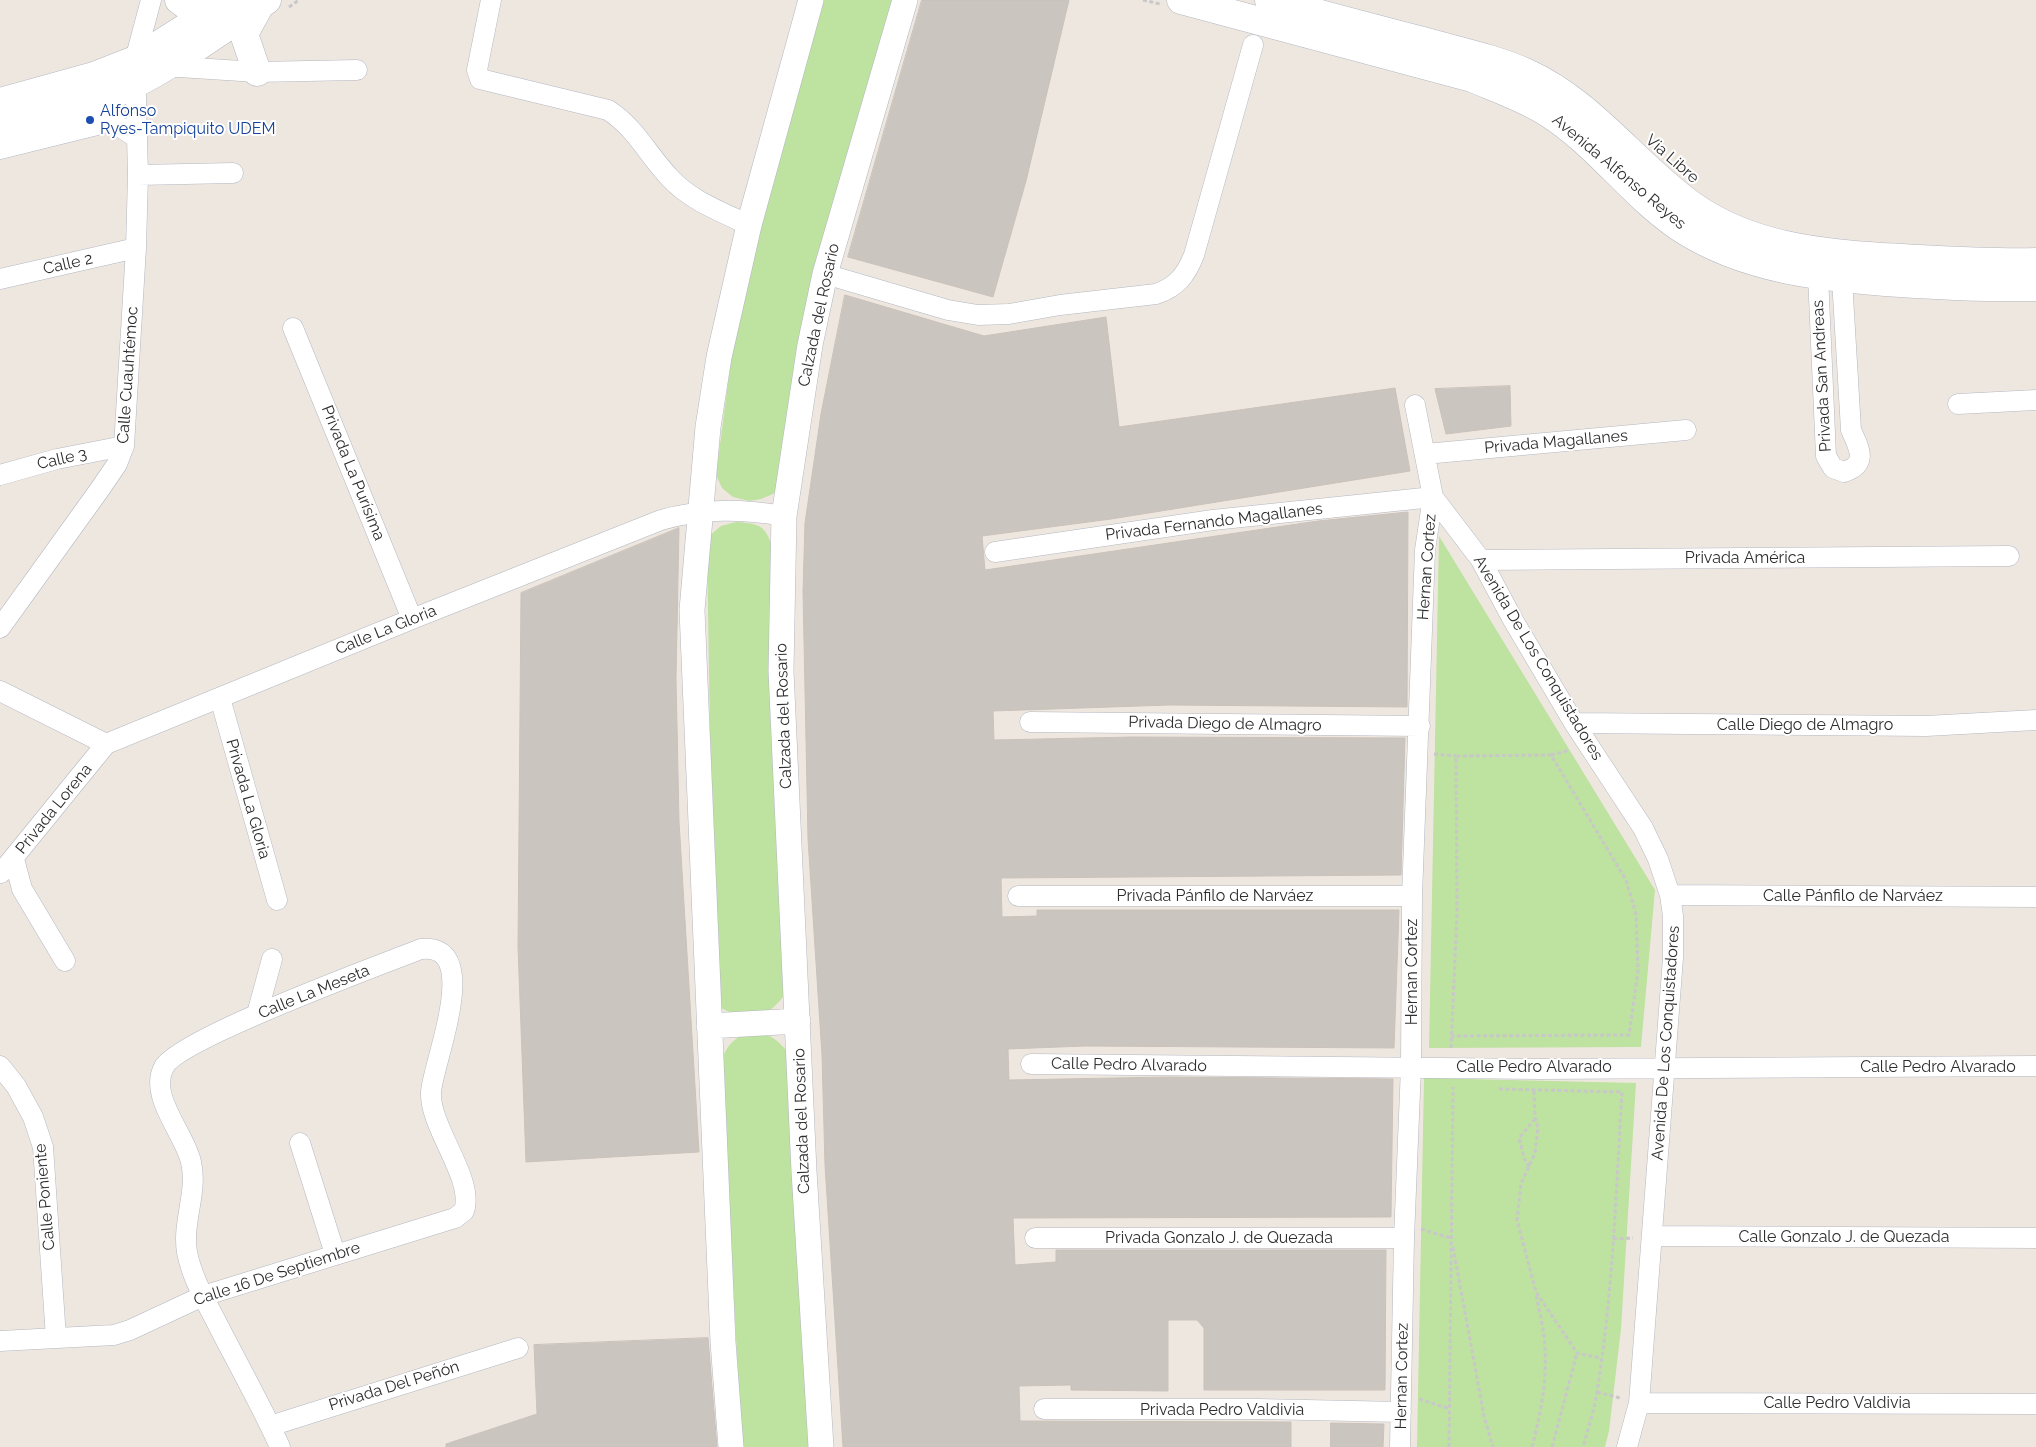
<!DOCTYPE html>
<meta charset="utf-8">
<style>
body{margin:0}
canvas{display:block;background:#eee7e0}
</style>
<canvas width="2036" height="1447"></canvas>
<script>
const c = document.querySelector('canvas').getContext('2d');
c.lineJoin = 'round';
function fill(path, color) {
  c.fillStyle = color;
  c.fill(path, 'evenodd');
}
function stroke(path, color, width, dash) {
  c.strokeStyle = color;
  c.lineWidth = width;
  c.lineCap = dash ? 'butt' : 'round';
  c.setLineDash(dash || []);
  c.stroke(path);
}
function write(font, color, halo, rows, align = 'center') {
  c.font = font + ' Raleway,sans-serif';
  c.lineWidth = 4;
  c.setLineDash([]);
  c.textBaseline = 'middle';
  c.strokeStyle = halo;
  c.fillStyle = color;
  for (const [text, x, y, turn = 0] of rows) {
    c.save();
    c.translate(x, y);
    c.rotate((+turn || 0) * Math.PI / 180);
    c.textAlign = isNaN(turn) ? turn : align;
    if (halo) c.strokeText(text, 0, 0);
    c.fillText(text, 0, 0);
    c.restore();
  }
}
const green = new Path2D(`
 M823,0H893L782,485L773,494L761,499L749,501L733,497L722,488L716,475L738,307Z
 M736,522C764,523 768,529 774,556L785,994C769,1019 746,1021 721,1008L710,734L707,547L709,536L721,526Z
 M1439,536L1655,890L1641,1047L1429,1048Z
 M750,1031C769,1034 777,1038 788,1053L813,1447H742L721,1062C727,1044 734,1039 750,1031Z
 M1424,1078L1636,1083L1621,1329L1609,1431L1605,1447H1417Z`);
const building = new Path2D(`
 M922,0H1069L1026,181L993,297L848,257Z
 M845,295L984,336L1106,317L1119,427L1395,388L1410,471L1111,519L982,536L985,570L1318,521L1408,512L1407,707L1170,705L993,711L994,740L1132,737L1405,738L1401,875L1001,878L1002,917L1037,916V910H1399L1394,1048L1085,1046L1008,1049L1009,1080L1168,1077L1393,1079L1391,1217L1013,1218L1015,1265L1056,1262V1250H1386L1385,1390H1204V1328L1197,1320H1168V1391L1071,1390V1385L1019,1386L1020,1421L1291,1422V1447H843L825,1165L822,1055L808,839L803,591L805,523L821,414Z
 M1510,386L1511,426L1446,434L1435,389Z
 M679,528L676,678L679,821L699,1152L526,1162L518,947L521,593Z
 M708,1338L717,1447H446V1444L537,1414L534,1345Z
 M1331,1423L1384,1424L1383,1447H1331Z`);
const path = new Path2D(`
 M1143,0L1160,4
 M289,7L299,0
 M1434,754L1456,756
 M1551,755L1570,750
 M1451,1048L1457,913L1456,756L1551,755L1626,880L1636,914L1638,971L1629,1035L1452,1036
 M1499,1089L1622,1092C1616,1192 1613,1293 1597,1392C1594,1410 1588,1429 1583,1447
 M1534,1091L1535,1118L1538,1128L1535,1153L1521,1184L1517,1220L1536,1292L1577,1353L1600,1358
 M1529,1167L1524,1158L1519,1138L1535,1119
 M1421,1229L1451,1238
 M1613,1239L1633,1238
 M1453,1247L1484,1416L1493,1447
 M1597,1392L1620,1398
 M1419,1399L1450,1409
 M1449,1447L1453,1087
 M1532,1447C1540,1415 1547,1384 1545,1351C1545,1332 1539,1312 1536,1293
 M1552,1447L1577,1353`);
const minor = new Path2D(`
 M491,0L477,70L480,79L608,110C635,127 648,155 670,178C691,201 722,212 749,225
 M163,66L257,72L357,70
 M0,149L105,123L117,125L137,138
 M138,175L233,173
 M825,274L948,310L978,315L1009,314L1060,305L1156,294C1177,287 1186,275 1194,255L1253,45
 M1818,275L1826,456L1833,468L1844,472C1869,464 1859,448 1851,430L1842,279
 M0,279L136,248
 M293,328L412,619
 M1958,404L2036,400
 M1415,405L1433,497L1481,560L1513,620L1574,723L1643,828L1658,859L1670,895L1673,916V958L1639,1403L1627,1447
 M1425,454L1686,430
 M0,475L57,459L124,446
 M995,552L1213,520L1433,497L1425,550L1412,896L1411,1067L1404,1238L1400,1447
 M1481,560L2009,556
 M0,628L100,489L117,464L124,446L136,248L138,175L135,60L151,0
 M0,691L106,744L412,619L661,520C703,508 741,509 784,516
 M220,698L277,900
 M1030,722L1420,726
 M1574,723L1926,726L2036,720
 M14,859L22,889L65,961
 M1,873L106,744
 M1670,895L2036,897
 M1018,896H1412
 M257,1014L272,959
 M1031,1064L1540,1069L2036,1066
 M0,1066L16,1086L33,1117L43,1147L56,1338
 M300,1143L335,1254
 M1653,1236L2036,1238
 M1035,1238H1404
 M0,1341L114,1335L130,1330L203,1296L455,1218L464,1211C475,1179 429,1127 431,1092C433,1062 484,942 421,949C380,965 179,1039 164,1067C148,1096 185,1134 191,1162C198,1192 182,1222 187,1252C192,1279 208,1305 220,1329C240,1368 262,1407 280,1447
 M1639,1403L2036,1404
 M1044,1409H1258L1401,1412
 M270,1426L518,1348`);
const tertiary = new Path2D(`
 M709,1026L798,1021
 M731,1447L723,1342L692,610L708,427L719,357L749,225L811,0
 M821,1447L804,1171L781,671L784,516L810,345L825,274L905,0`);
const secondary = new Path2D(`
 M179,0L202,17
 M1181,0L1472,78C1498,89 1525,98 1548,113C1597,144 1631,194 1679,227C1744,270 1824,278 1900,283C1945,286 1991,288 2036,287
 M1269,0C1320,14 1372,28 1423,41C1458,51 1494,58 1527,73C1593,103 1635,165 1693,206C1758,252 1842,255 1919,259C1958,261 1997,263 2036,262
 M257,72L244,34L260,5
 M0,102L94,76L135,60L229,0
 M0,128C36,120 73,111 107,97C164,73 215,34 267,0`);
const markers = [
 [90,120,5,"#1a4fb4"]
];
const transitNames = [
 ["Alfonso",100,111],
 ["Ryes-Tampiquito UDEM",100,129]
];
const streetNames = [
 ["Via Libre",1672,159,41],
 ["Avenida Alfonso Reyes",1619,172,40],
 ["Calle 2",68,264,-13],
 ["Calzada del Rosario",819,315,-78],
 ["Calle Cuauhtémoc",128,375,-86],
 ["Privada San Andreas",1822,376,-93],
 ["Privada Magallanes",1556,442,-5],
 ["Calle 3",62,459,-13],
 ["Privada La Purísima",353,473,68],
 ["Privada Fernando Magallanes",1214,522,-7],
 ["Privada América",1745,558],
 ["Hernan Cortez",1427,567,-86],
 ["Calle La Gloria",386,630,-22],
 ["Avenida De Los Conquistadores",1538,658,59],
 ["Calzada del Rosario",784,716,-92],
 ["Privada Diego de Almagro",1225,724,1],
 ["Calle Diego de Almagro",1805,725],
 ["Privada La Gloria",248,799,74],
 ["Privada Lorena",54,809,-51],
 ["Privada Pánfilo de Narváez",1215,896],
 ["Calle Pánfilo de Narváez",1853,896],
 ["Hernan Cortez",1412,972,-90],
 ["Calle La Meseta",314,992,-22],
 ["Avenida De Los Conquistadores",1666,1043,-86],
 ["Calle Pedro Alvarado",1129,1065,1],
 ["Calle Pedro Alvarado",1534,1067],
 ["Calle Pedro Alvarado",1938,1067],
 ["Calzada del Rosario",802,1121,-92],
 ["Calle Poniente",45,1197,-95],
 ["Calle Gonzalo J. de Quezada",1844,1237],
 ["Privada Gonzalo J. de Quezada",1219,1238],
 ["Calle 16 De Septiembre",277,1274,-18],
 ["Hernan Cortez",1402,1376,-89],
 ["Privada Del Peñón",394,1386,-17],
 ["Calle Pedro Valdivia",1837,1403],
 ["Privada Pedro Valdivia",1222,1410]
];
fill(green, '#bee29f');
fill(building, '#cac5be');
stroke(building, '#cac2ba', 1);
stroke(minor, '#b3b7c0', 21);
stroke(tertiary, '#b3b7c0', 26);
stroke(secondary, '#b3b7c0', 29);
stroke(path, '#c8c8c8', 3, [4, 2.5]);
stroke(minor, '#fff', 20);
stroke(tertiary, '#fff', 25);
stroke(secondary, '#fff', 28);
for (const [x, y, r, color] of markers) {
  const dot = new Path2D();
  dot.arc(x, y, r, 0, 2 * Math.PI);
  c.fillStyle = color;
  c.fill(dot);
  stroke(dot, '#fff', 2);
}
write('16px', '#164399', '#fff', transitNames, 'left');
write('16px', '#2d2d2d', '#fff', streetNames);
</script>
